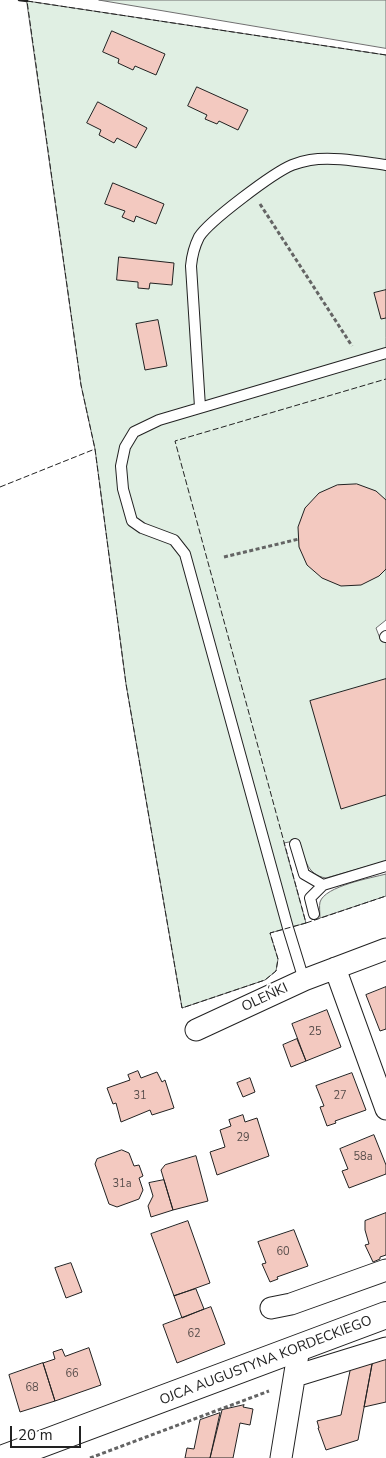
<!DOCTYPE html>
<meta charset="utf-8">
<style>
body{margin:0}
#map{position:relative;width:386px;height:1458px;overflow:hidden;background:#fff;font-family:"Nunito Sans",sans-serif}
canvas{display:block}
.scale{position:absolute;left:10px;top:1426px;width:71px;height:22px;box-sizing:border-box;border:2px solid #222;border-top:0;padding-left:6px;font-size:15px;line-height:18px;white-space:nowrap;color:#222;-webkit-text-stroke:4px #fff;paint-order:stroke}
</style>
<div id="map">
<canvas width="386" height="1458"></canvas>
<div class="scale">20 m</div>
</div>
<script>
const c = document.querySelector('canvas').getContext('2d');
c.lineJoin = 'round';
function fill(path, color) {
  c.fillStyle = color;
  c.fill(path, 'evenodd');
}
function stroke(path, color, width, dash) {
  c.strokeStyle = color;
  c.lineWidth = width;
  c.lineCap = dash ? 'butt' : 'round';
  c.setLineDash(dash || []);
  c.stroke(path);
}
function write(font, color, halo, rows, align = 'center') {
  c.font = font + ' "Nunito Sans",sans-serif';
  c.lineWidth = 4;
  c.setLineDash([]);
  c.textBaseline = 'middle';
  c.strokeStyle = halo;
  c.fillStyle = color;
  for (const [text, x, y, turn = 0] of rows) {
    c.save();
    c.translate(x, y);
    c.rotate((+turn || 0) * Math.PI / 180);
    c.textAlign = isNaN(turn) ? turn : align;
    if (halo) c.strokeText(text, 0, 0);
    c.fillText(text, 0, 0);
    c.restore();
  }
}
const green = new Path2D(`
 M99,0H386V48Z
 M27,1L386,55V620L376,628L381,641L386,640V861L326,878C306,875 304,856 299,840L284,843L306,923L270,933L278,959L276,971L265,980L182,1008L126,684L95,449L81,385Z
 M386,874V896L320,918C320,913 319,906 320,902C325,886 371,878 386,874Z`);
const building = new Path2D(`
 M112,31L165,54L156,75L135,66L133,70L118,63L119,59L103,52Z
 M197,87L248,110L238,130L219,121L217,124L205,119L207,115L188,106Z
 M98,102L147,128L136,148L117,138L114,143L99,135L101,130L87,123Z
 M113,183L164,204L156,224L136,216L134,222L122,217L125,211L105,204Z
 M119,257L174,263L172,285L150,283L149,289L138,288V282L117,280Z
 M386,290V318L381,319L374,293Z
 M158,320L167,366L145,370L136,324Z
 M357,484L376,491L386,500V569L379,576L361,585L341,586L322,578L307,565L299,547L298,527L305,508L319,493L337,485Z
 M386,679V795L341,809L310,701Z
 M386,987V1029L380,1031L366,995Z
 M327,1010L341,1047L306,1061L292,1024Z
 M297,1039L306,1061L291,1067L283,1045Z
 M138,1071L141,1078L157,1072L162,1082L165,1080L174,1108L152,1115L150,1110L121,1122L116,1103L113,1104L107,1088L130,1080L128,1075Z
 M352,1073L366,1110L335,1121L336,1123L327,1126L320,1107L324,1106L316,1086Z
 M250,1078L255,1092L243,1097L237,1083Z
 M243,1115L245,1122L257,1118L269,1156L217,1175L210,1152L225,1147L220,1130L231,1126L229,1120Z
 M374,1135L386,1165V1174L349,1188L342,1171L348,1169L340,1149Z
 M122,1150L129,1153L134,1166L139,1165L143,1176L139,1178L143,1190L139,1199L117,1207L109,1204L95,1164L97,1159Z
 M196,1156L208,1201L173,1210L161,1170L165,1165Z
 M164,1180L173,1210L151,1217L148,1206L153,1196L149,1183Z
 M386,1213V1255L380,1257V1259L373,1262L365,1245L369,1244L365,1230V1221Z
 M188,1221L210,1283L174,1296L151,1234Z
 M294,1230L308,1266L277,1277L278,1279L270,1282L262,1264L266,1263L258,1242Z
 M71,1263L82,1292L66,1298L55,1268Z
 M196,1289L204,1309L182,1318L174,1296Z
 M211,1307L225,1344L177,1363L163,1325Z
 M89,1348L101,1385L55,1401L43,1363L55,1359L53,1352L62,1349L65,1356Z
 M386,1355V1402L364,1407L373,1359Z
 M373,1359L358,1440L326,1450L318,1428H319L317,1421L341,1415L351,1366Z
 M43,1363L55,1401L20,1412L9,1375Z
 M244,1405L243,1407L253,1409L250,1425L240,1423L233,1458H210L222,1410Z
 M220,1413L210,1458H185L187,1448L194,1449L200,1420Z`);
const path = new Path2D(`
 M260,204L352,346
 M224,557L299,539
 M90,1458L269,1391`);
const service = new Path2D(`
 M200,407L191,266C192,255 194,247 199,237C209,221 273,173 292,165C297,163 304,161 310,160C333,156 363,162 386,165
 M385,637L386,636
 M295,844L304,874L323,885L386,866
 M314,914L310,898L323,885
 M304,980L288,928L185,554L174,540L142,528L132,521L123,489L121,466L125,447L134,432L159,420L386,353`);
const minor = new Path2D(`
 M335,968L386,1109
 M196,1030L304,980L386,949
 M271,1308L291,1304L386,1270
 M295,1376L386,1348
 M281,1458L299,1348`);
const tertiary = new Path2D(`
 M4,1458L386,1315`);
const fence = new Path2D(`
 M386,55L27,1L81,385L95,449L126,684L182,1008L265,980L276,971L278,959L270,933L306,923L175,441L386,379
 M0,487L95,449
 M306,923L386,896`);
const wall = new Path2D(`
 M19,0L27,1`);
const numberNames = [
 ["25",315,1032],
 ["31",140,1096],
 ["27",340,1096],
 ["29",243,1138],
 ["58a",363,1157],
 ["31a",122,1184],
 ["60",283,1252],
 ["62",194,1334],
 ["66",72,1374],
 ["68",32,1388]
];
const streetNames = [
 ["OLEŃKI",265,998,-25],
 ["OJCA AUGUSTYNA KORDECKIEGO",266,1361,-21]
];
fill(green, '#e0efe3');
stroke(green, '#6f6f6f', 1);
fill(building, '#f3c9c0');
stroke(building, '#222', 1);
stroke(service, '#222', 12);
stroke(minor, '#222', 23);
stroke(tertiary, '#222', 28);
stroke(path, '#646464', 3, [4, 2.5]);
stroke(service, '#fff', 10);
stroke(minor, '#fff', 21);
stroke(tertiary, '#fff', 26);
stroke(fence, '#222', 1, [6, 2.5]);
stroke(wall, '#222', 2.5);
write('11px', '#564c4a', null, numberNames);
write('14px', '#222', '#fff', streetNames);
</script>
